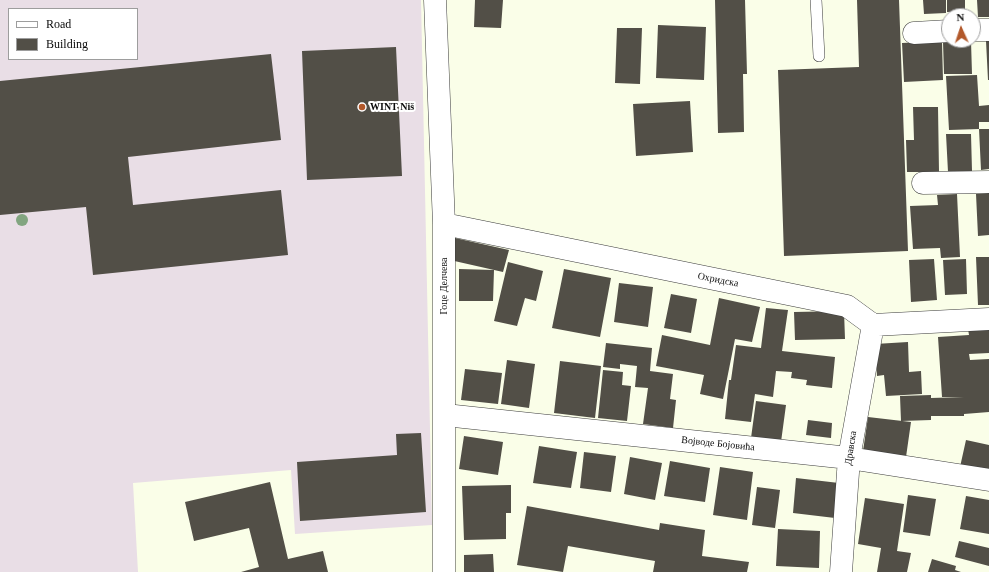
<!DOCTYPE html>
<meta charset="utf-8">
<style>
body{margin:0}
#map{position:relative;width:989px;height:572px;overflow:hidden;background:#fafee8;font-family:Georgia,serif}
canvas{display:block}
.legend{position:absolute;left:8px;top:8px;width:130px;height:52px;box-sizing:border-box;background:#fff;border:1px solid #9d9d9d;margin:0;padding:5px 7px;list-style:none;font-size:12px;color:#0a0a0a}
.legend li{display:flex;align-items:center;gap:8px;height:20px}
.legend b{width:20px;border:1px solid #9d9d9d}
.north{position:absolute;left:941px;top:8px;width:40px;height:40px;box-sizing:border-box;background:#fff;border:1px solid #9d9d9d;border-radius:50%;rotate:357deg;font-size:11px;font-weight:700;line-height:16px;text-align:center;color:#0a0a0a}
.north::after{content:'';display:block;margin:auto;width:14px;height:18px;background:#b2582a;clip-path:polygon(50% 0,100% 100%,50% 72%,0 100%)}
</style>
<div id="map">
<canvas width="989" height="572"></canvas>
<ul class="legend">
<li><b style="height:5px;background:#fff"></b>Road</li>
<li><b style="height:11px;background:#524f47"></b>Building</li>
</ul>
<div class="north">N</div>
</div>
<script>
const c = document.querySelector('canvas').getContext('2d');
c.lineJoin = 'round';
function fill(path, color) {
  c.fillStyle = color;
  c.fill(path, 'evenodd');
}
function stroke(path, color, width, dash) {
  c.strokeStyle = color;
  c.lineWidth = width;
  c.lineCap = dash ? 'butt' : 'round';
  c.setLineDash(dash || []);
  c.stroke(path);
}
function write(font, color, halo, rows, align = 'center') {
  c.font = font + ' Georgia,serif';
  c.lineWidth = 4;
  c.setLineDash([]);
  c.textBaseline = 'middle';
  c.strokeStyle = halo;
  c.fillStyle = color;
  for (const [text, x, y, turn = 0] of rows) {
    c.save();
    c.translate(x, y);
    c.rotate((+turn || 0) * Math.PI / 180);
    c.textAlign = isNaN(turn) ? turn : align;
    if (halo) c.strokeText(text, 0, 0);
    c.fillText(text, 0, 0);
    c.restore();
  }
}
const industrial = new Path2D(`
 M0,0H421L432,525L295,534L291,470L133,483L138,572H0ZM9,9H137V59H9Z`);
const building = new Path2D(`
 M475,0H503L501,28L474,27Z
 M715,0H745L747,74H743L744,132L718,133Z
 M857,0H899L908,251L784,256L778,70L859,67Z
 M923,0H946V13L924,14Z
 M947,0H965V12H947Z
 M977,0H989V17H978Z
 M658,25L706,27L704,80L656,78Z
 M617,28H642L640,84L615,83Z
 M942,41L943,80L904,82L902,43Z
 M971,41L972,74H944L943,42Z
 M986,41H989V80H988Z
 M396,47L402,176L307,180L302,51Z
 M271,54L281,140L128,157L133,205L281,190L288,255L93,275L86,207L0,215V81Z
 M977,75L979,106L989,105V122H979V129L949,130L946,76Z
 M690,101L693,152L636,156L633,104Z
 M913,107H938L939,172H907L906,140H914Z
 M979,129H989V169L981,170Z
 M946,134H971L972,171L948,172Z
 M989,193V235L978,236L976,194Z
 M957,194L960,257L941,258L940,248L913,249L910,206L938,205L937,195Z
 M455,238L509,250L503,272L450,260Z
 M976,257H989V305H978Z
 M934,259L937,300L911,302L909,260Z
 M966,259L967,294L945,295L943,260Z
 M508,262L543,271L536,301L525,298L517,326L494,321Z
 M459,269L494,270L493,301H459Z
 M564,269L611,278L600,337L552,328Z
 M619,283L653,287L648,327L614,322Z
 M671,294L697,299L691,333L664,328Z
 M719,298L760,307L752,342L735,339L723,399L700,394L704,375L656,366L662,335L710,345Z
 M766,308L788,310L782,351L835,357L832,388L806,385L807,380L791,378L792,372L776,371L773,397L755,394L751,422L725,419L729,380H731L736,345L761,348Z
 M844,311L845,339L795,340L794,312Z
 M968,329H989V353L969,354L970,360L989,359V412L964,414V416H931V420L901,421L900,396L931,395V398L964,397H942L938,337L969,335Z
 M908,342L909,372L921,371L922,394L886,396L884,375L877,376L875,344Z
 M606,343L652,348L650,371L673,374L670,399L676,400L673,428L643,424L648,388L635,387L637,366L620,364V369L603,367Z
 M507,360L535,364L529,408L501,404Z
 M560,361L601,366L595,418L554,413Z
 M465,369L502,373L498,404L461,400Z
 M603,370L623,372L622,385L631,386L627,421L598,418Z
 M756,401L786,405L781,442L751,438Z
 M868,417L911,422L906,457L863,451Z
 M808,420L832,423L831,438L806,435Z
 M421,433L426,512L300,521L297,462L397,455L396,434Z
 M464,436L503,442L498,475L459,469Z
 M966,440L989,445V473L960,467Z
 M539,446L577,452L571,488L533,483Z
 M584,452L616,456L611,492L580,488Z
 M630,457L662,463L655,500L624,494Z
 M670,461L710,468L705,502L664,496Z
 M720,467L753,472L747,520L713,515Z
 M796,478L839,483L835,518L793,513Z
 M270,482L288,559L323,551L328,572H241L259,567L249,528L194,541L185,502Z
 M511,485V513H506V539L464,540L462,486Z
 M757,487L780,490L775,528L752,525Z
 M908,495L936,499L930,536L903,532Z
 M966,496L989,500V534L960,529Z
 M865,498L904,504L897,551L911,553L907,572H877L881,548L858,544Z
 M527,506L659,530L660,523L705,530L702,556L749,562L747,572H653L655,561L568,546L563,572L517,565Z
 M778,529L820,531L819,568L776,566Z
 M959,541L989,548V566L955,557Z
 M493,554L494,572H464V555Z
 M932,559L956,566L955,570L961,572H928Z`);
const service = new Path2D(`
 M816,0L819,56`);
const minor = new Path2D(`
 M435,0L444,224V572
 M973,30H989
 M914,33L949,31
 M923,183L989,182
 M444,224L847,306L873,325L989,319
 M445,415L849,458L989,480
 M841,572L849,458L873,325`);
const trees = [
 [22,220]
];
const markers = [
 [362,107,4,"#b2582a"]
];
const poiNames = [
 ["WINT Niš",370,107]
];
const streetNames = [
 ["Охридска",718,280,11],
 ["Гоце Делчева",444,286,-90],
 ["Војводе Бојовића",718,444,6],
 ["Дравска",851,448,-81]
];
fill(industrial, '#e9dee6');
fill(building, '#524f47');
stroke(service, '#3d3d3d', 12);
stroke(minor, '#3d3d3d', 23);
stroke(service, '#fff', 11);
stroke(minor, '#fff', 22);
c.fillStyle = '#82a580';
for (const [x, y] of trees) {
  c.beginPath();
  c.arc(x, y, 6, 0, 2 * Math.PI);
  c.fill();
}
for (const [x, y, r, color] of markers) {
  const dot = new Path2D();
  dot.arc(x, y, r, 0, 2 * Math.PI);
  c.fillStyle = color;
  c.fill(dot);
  stroke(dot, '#fff', 1.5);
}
write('bold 10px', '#0a0a0a', '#fff', poiNames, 'left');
write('10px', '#0a0a0a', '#fff', streetNames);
</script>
